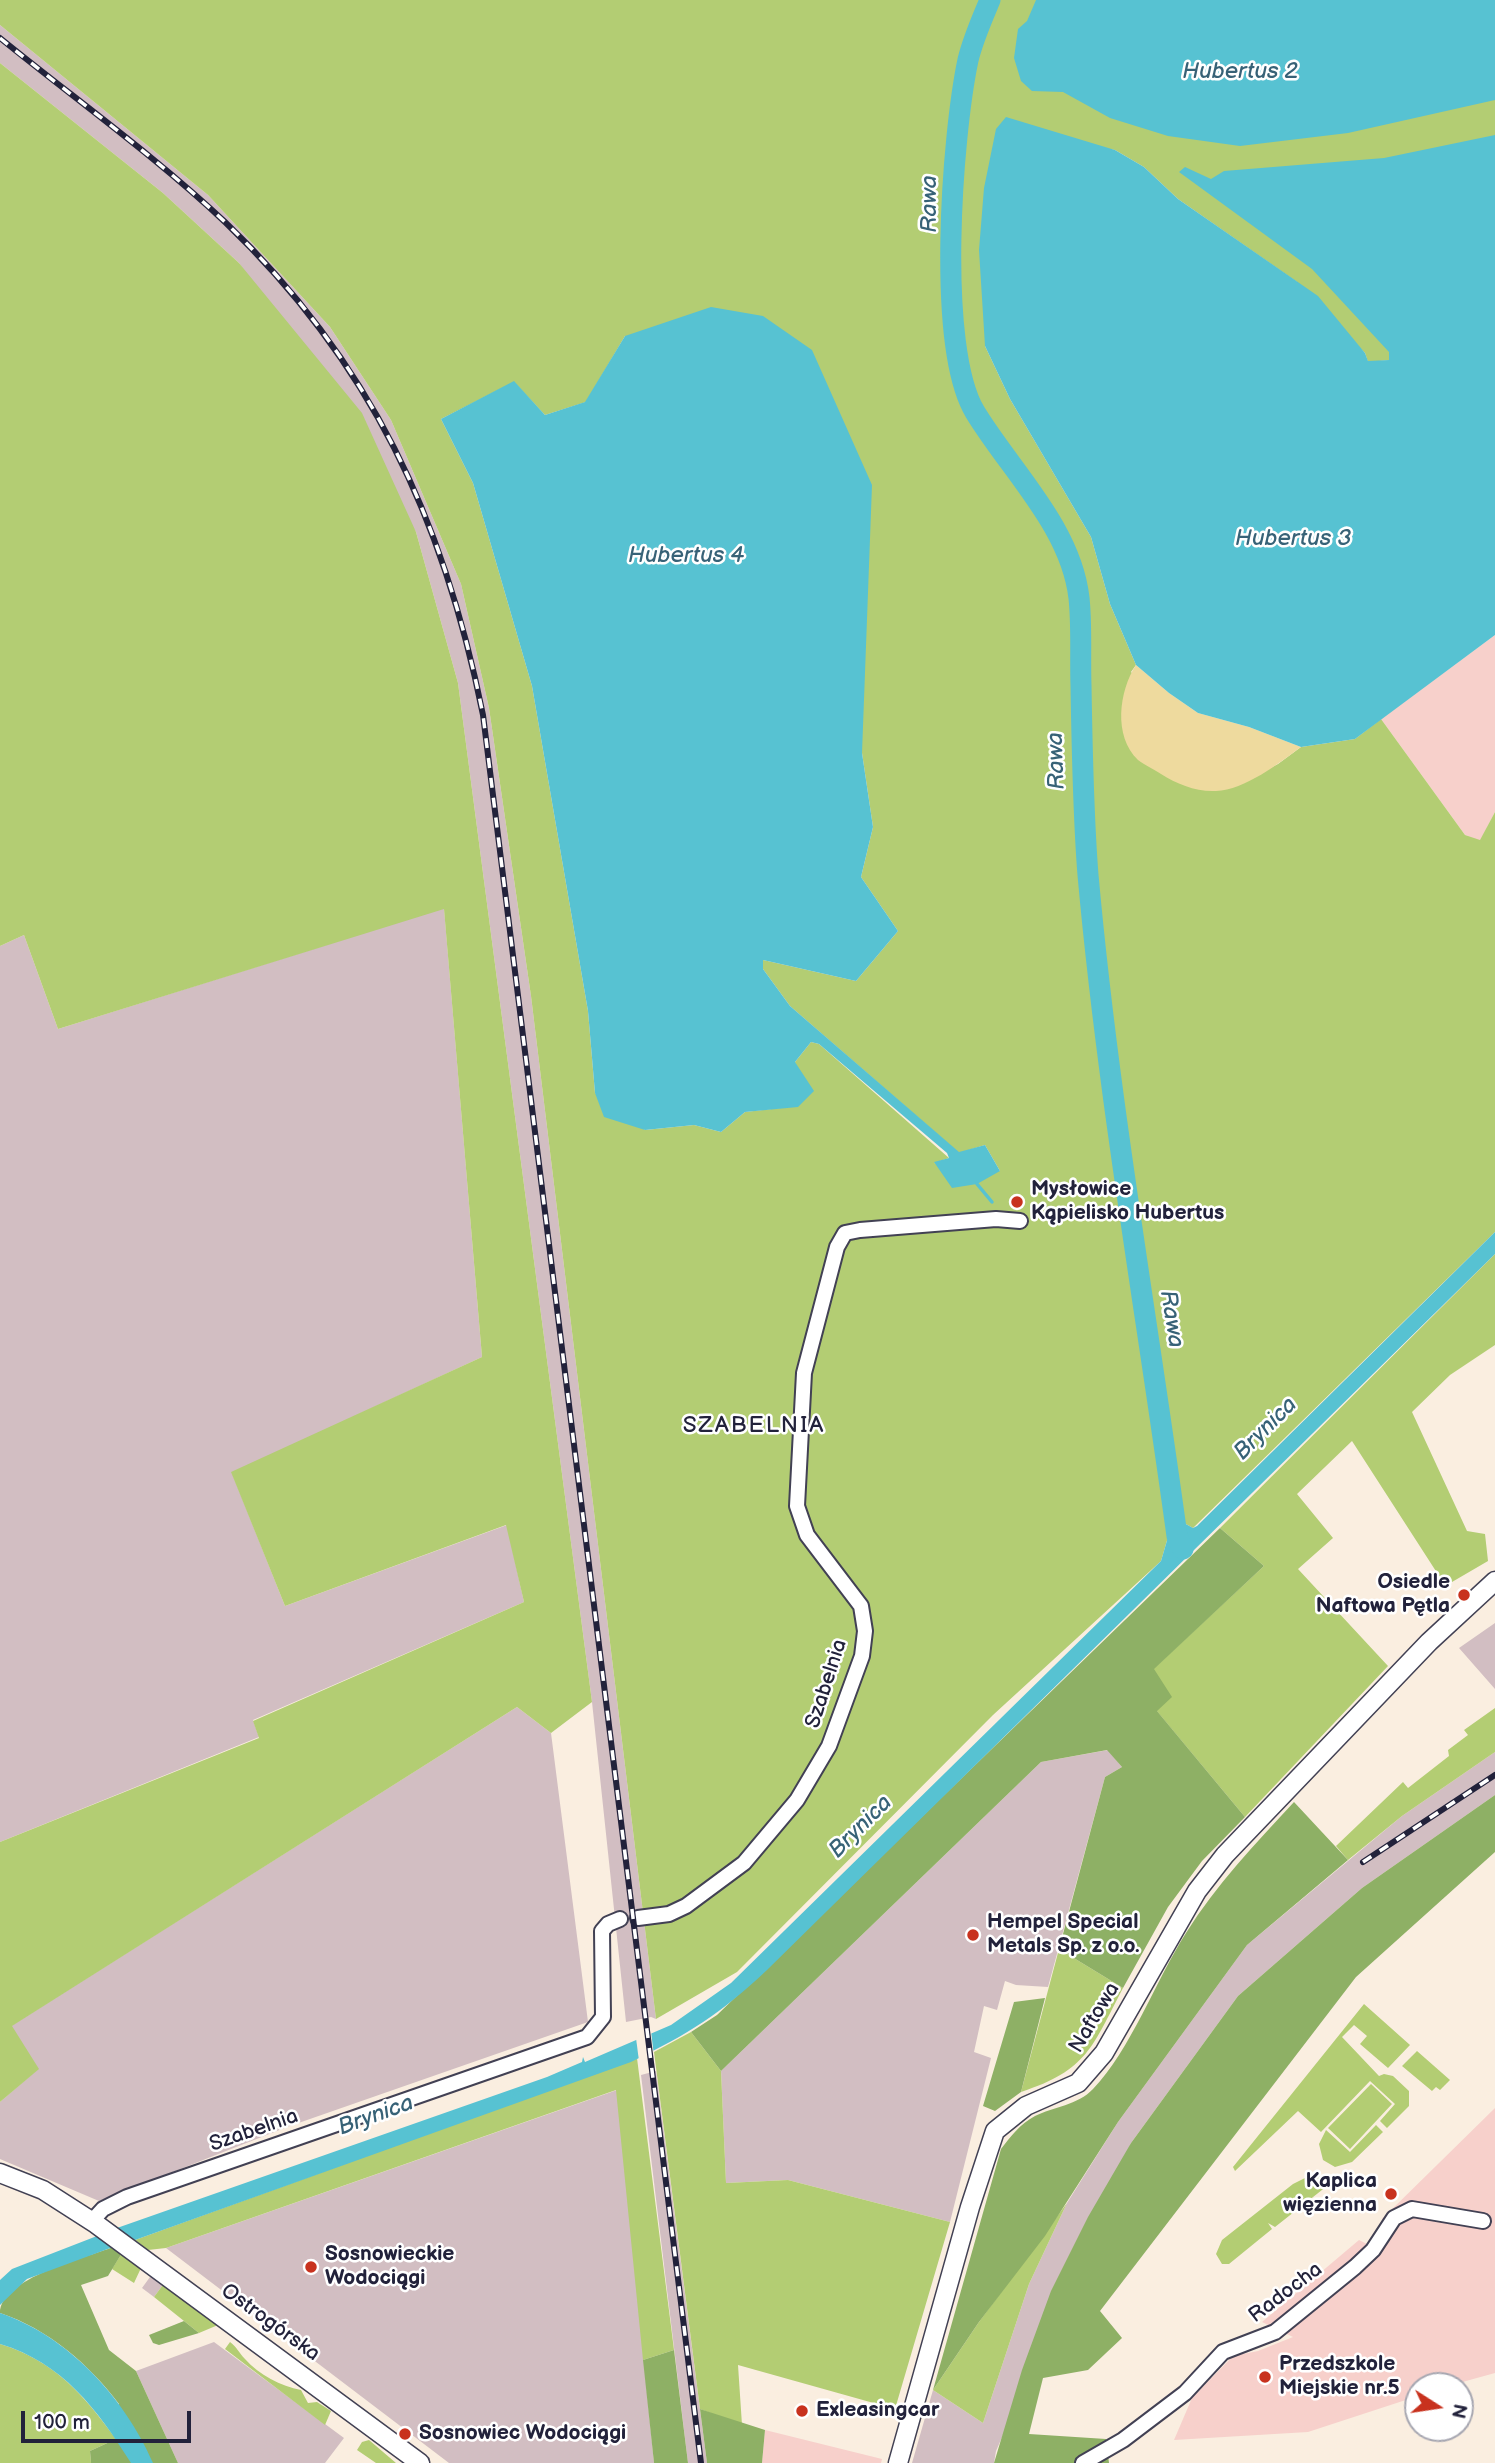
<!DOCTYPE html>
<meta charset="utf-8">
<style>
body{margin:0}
#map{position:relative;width:1495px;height:2463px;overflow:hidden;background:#faeee0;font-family:"Balsamiq Sans",sans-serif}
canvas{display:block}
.north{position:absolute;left:1404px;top:2372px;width:70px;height:70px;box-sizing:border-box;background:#fff;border:2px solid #a7a7b1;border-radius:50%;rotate:102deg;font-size:19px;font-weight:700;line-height:28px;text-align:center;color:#22223b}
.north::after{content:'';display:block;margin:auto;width:24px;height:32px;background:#c8321e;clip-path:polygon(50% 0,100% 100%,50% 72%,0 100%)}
.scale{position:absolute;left:21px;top:2411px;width:170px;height:32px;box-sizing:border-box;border:4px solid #22223b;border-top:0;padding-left:9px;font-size:21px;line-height:24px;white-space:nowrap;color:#22223b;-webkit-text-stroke:5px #fff;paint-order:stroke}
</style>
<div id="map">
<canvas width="1495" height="2463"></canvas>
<div class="north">N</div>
<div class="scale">100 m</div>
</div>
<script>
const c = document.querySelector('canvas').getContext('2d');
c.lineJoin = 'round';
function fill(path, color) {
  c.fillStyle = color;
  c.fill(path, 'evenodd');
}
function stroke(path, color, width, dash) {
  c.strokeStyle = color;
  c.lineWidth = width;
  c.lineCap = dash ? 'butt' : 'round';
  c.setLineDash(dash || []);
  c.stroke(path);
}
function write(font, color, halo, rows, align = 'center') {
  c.font = font + ' "Balsamiq Sans",sans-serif';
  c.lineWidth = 5;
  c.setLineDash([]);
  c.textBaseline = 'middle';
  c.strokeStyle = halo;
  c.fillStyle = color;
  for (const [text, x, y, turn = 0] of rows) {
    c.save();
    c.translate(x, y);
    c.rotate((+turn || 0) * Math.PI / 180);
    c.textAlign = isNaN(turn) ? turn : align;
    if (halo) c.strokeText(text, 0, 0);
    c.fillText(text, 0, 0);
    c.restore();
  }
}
const built = new Path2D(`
 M1495,635V812L1480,841L1465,835L1381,719Z
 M1495,2108V2373L1448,2386H1418V2396L1308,2432L1174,2440L1192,2398L1233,2356L1258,2351L1293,2337L1262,2322L1359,2240L1367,2244L1384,2226L1382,2219Z
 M765,2430L882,2459L881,2463H762Z`);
const industrial = new Path2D(`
 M0,25L208,195L330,327L391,420L461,584L489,708L531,996L656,2019L651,2017L626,2022L592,1702L458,683L416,532L239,263L163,193L0,63Z
 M444,908L482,1357L232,1473L285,1606L507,1525L524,1602L253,1720L259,1737L0,1842V946L24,935L58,1029Z
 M1495,1623V1689L1459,1648Z
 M517,1707L551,1733L588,2022L287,2127L99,2201L0,2159V2102L38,2069L11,2026Z
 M1108,1750L1122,1767L1105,1777L1048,1987L1016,1985L1005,1981L997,2010L984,2006L974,2052L991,2058L950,2222L788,2180L726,2183L721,2071L1041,1762Z
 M1495,1752V1795L1362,1888L1238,1996L1131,2143L996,2451L994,2463H912L933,2390L983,2423L1029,2284L1067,2203L1118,2122L1247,1945L1402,1816Z
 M656,2071L707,2463H688L641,2075Z
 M617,2090L654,2463H449L166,2248Z
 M150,2277H158L165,2282L154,2297L142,2288Z
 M214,2342L344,2438L325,2463H178L136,2371Z`);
const green = new Path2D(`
 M0,0H985C976,21 966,43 962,65C948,137 949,211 950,283C951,321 947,364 964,399C1001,473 1064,522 1076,609L1084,872L1128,1236L1168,1500V1537L1161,1561L993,1715L737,1972L656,2019L531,996L489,708L461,584L391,420L330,327L208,195L0,25ZM625,336L862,753L873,827L861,877L898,931L856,981L763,960V969L790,1006L959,1153L985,1145L1000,1171L934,1163L949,1158L819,1044L811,1042L795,1062L798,1106L745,1112L721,1132L694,1125L645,1130L595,1093L588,1011L532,686L473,483L441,419L514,382L545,415L586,402Z
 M994,0H1495V452L1389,353L1390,360L1368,362L1365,353L1297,282L1178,199L1144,167L1115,150L1103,148L985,346L1010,399L1091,537L1110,604L1136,665L1131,672L1243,782L1278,764L1301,747L1355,739L1381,719L1465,835L1480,840L1495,812V1232L1193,1528L1184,1523L1174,1498C1143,1294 1108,1090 1091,884C1086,822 1085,760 1084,698C1083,668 1085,636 1082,605C1073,521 1006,468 971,396C953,358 957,315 957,274C956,212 956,149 966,88C972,58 983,29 994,0Z
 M0,63L163,193L239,263L362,413L416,532L458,683L592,1702L551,1733L517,1707L12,2026L39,2069L0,2102V1842L259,1738L253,1721L524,1602L506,1525L285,1606L231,1472L482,1357L444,909L58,1029L24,935L0,946Z
 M1495,1254V1345L1450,1375L1412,1412L1467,1531L1485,1534L1488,1561L1452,1582L1441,1579L1352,1441L1297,1494L1333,1538L1298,1569L1388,1666L1245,1817L1156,1710L1153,1669L1264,1566L1220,1528Z
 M1495,1708V1752L1402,1816L1348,1860L1336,1846L1403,1782L1408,1788L1449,1756L1448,1750L1468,1735L1464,1730Z
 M1059,1949L1123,1988C1092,2047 1088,2070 1021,2092Z
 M1364,2004L1410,2045L1388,2068L1360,2044L1367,2036L1354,2025L1342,2037L1379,2076L1384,2074L1393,2076L1409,2091V2106L1387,2128L1380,2121L1395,2104L1370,2081L1321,2132L1298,2111L1235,2171L1233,2167Z
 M691,2032L721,2071L726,2183L788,2180L950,2222L895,2409L738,2365L742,2425L700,2409L654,2052Z
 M1417,2051L1450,2080L1440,2090L1436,2087L1432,2091L1402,2066Z
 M637,2058L674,2350L643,2360L616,2090L166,2248L148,2250L135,2240Z
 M1371,2084L1392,2104L1350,2149L1328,2128Z
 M1376,2125L1383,2132L1352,2162L1335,2167L1323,2160L1319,2144L1326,2130L1350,2152Z
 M1315,2173L1326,2179L1327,2186L1275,2227L1268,2223L1272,2229L1229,2264H1222L1216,2254L1222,2240L1293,2184Z
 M1067,2203L1029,2284L983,2423L933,2390L979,2322Z
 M122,2253L141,2268L134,2283L112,2269Z
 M165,2282L218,2322V2325L199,2333L154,2297Z
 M230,2342C237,2347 239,2353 245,2359C259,2375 281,2386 301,2390L308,2403L317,2402L331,2411L325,2425L225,2349Z
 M0,2344C55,2361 83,2394 116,2439L90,2451L91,2463H0Z
 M369,2440L396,2463H376L357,2450L362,2442Z`);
const forest = new Path2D(`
 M1220,1528L1264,1566L1154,1669L1172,1697L1157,1711L1245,1817L1202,1861L1168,1907L1123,1988L1059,1949L1105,1777L1122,1767L1107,1750L1041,1762L721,2071L691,2032L717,2015Z
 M1495,1795V1852L1356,1977L1100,2311L1122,2338L1088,2370L1043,2378L1029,2434L1106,2439L1109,2463H994L1022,2370L1051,2291L1088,2217L1131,2143L1238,1996L1362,1888Z
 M1294,1802L1348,1860L1247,1945L1118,2122L1045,2236L979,2322L933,2390L1001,2149C1011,2136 1020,2124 1035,2116C1053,2107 1078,2105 1093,2089C1130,2051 1156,1980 1186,1933C1216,1885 1255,1844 1294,1802Z
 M1045,1998L1021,2092L995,2111L983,2106L1014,2002Z
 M113,2247L122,2253L108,2276L81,2285L109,2350L136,2371L178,2463H91L90,2451L116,2439L119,2404C89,2364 48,2329 0,2313C0,2278 86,2258 113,2247Z
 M184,2321L199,2333L159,2345L153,2343L149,2335Z
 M674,2350L688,2463H654L643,2360Z
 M700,2409L765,2430L762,2463H707Z`);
const sand = new Path2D(`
 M1136,665L1169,693L1198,713L1249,727L1301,747C1279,763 1245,790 1216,791C1196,792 1177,784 1161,774C1154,769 1144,765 1138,760C1113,736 1119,691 1136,665Z`);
const water = new Path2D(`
 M1036,0H1495V100L1348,133L1240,146L1168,136L1110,118L1063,92L1032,91L1021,81L1014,58L1018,29L1027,21Z
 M1006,117L1115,150L1144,167L1178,199L1318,296L1365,353L1368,361L1389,360V352L1312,269L1179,172L1185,167L1211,179L1224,171L1384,158L1495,135V635L1355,739L1301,747L1249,727L1198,713L1169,693L1136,665L1110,604L1091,537L1010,399L985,346L979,250L984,188L996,129Z
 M711,307L763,316L812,350L872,485L862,753L873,827L861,877L898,931L856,981L763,960V969L790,1006L959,1152L985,1145L1000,1171L977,1184L952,1188L934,1162L949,1158L947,1153L819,1044L811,1042L795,1062L814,1091L798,1107L745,1112L721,1132L694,1125L645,1130L604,1117L595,1093L588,1011L532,686L473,483L441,419L514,381L545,415L585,402L625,336Z
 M1495,1232V1254L767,1970C719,2015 690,2033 631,2062L135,2240L117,2228L547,2077L582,2062L583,2057L585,2062L671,2025L731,1983L1161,1561L1168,1537L1179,1542L1184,1523L1193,1528L1197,1526Z
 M97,2236L113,2247L27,2279L0,2305V2280L12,2269Z
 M0,2313C68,2336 125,2398 153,2463H131C97,2409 63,2363 0,2344Z`);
const pier = new Path2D(`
 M651,2031L654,2056L639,2061L636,2038Z`);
const stream = new Path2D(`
 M977,1184L992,1202
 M1128,1252L1134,1251`);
const river = new Path2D(`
 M990,0C982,19 973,39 968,60C952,136 936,347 975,412C1010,470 1071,527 1079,598C1082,626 1080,656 1081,685C1082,748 1083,812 1088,875C1108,1097 1147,1316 1177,1536L1183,1549`);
const minor = new Path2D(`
 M638,1918L669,1914L686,1906L744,1863L797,1800L829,1746L862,1656L865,1631L861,1606L807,1535L797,1506L804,1373L837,1247L845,1233L860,1230L996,1219L1020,1221
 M92,2221L103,2209L127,2197L587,2037L603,2017L602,1931L608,1924L620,1919
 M1083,2463L1123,2440L1185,2393L1223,2352L1275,2332L1355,2267L1373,2250L1394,2218L1412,2209L1483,2221`);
const tertiary = new Path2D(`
 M0,2173L43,2190L96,2224L420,2463
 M898,2463L970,2207L995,2131L1026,2106L1078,2083L1104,2053L1197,1891L1225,1855L1429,1642L1495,1581`);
const rail = new Path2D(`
 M0,38C75,99 155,156 225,222C371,362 444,520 483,715L701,2463
 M1363,1862L1495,1775`);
const markers = [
 [1017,1202,7,"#c8321e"],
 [1464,1595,7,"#c8321e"],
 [973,1935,7,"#c8321e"],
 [1391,2194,7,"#c8321e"],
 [311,2267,7,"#c8321e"],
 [1265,2377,7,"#c8321e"],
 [802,2411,7,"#c8321e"],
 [405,2434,7,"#c8321e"]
];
const poiNames = [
 ["Mysłowice",1031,1190],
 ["Kąpielisko Hubertus",1031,1214],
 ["Osiedle",1450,1583,"right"],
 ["Naftowa Pętla",1450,1607,"right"],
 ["Hempel Special",987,1923],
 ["Metals Sp. z o.o.",987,1947],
 ["Kaplica",1377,2182,"right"],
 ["więzienna",1377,2206,"right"],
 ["Sosnowieckie",325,2255],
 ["Wodociągi",325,2279],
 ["Przedszkole",1279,2365],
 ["Miejskie nr.5",1279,2389],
 ["Exleasingcar",816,2411],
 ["Sosnowiec Wodociągi",419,2434]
];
const streetNames = [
 ["Szabelnia",827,1684,-72],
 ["Naftowa",1095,2018,-59],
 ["Szabelnia",254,2131,-19],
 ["Radocha",1286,2293,-37],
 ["Ostrogórska",270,2323,36]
];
const waterNames = [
 ["Hubertus 2",1240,72],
 ["Rawa",930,204,-90],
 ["Hubertus 3",1293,539],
 ["Hubertus 4",686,556],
 ["Rawa",1057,761,-92],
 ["Rawa",1171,1319,81],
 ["Brynica",1266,1429,-45],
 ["Brynica",861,1827,-45],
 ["Brynica",376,2116,-20]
];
const neighbourhoodNames = [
 ["SZABELNIA",754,1426]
];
fill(built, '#f7d0cb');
fill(industrial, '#d2bec2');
fill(green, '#b3cd73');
fill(forest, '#8eb065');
fill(sand, '#eeda9e');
fill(water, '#57c2d2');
fill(pier, '#faeee0');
stroke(stream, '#57c2d2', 3.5);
stroke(river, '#57c2d2', 21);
stroke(minor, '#424154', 18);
stroke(tertiary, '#424154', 21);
stroke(minor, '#fff', 14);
stroke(tertiary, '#fff', 18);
stroke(rail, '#22223b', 6);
stroke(rail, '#fff', 3.5, [10]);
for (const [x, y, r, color] of markers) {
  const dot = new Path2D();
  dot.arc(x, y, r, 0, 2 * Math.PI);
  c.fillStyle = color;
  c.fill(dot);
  stroke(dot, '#fff', 2.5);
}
write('bold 21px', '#22223b', '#fff', poiNames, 'left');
write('21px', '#22223b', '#fff', streetNames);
write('italic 23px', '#376277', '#fff', waterNames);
c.letterSpacing = '2px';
write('23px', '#22223b', '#fff', neighbourhoodNames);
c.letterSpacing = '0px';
</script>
